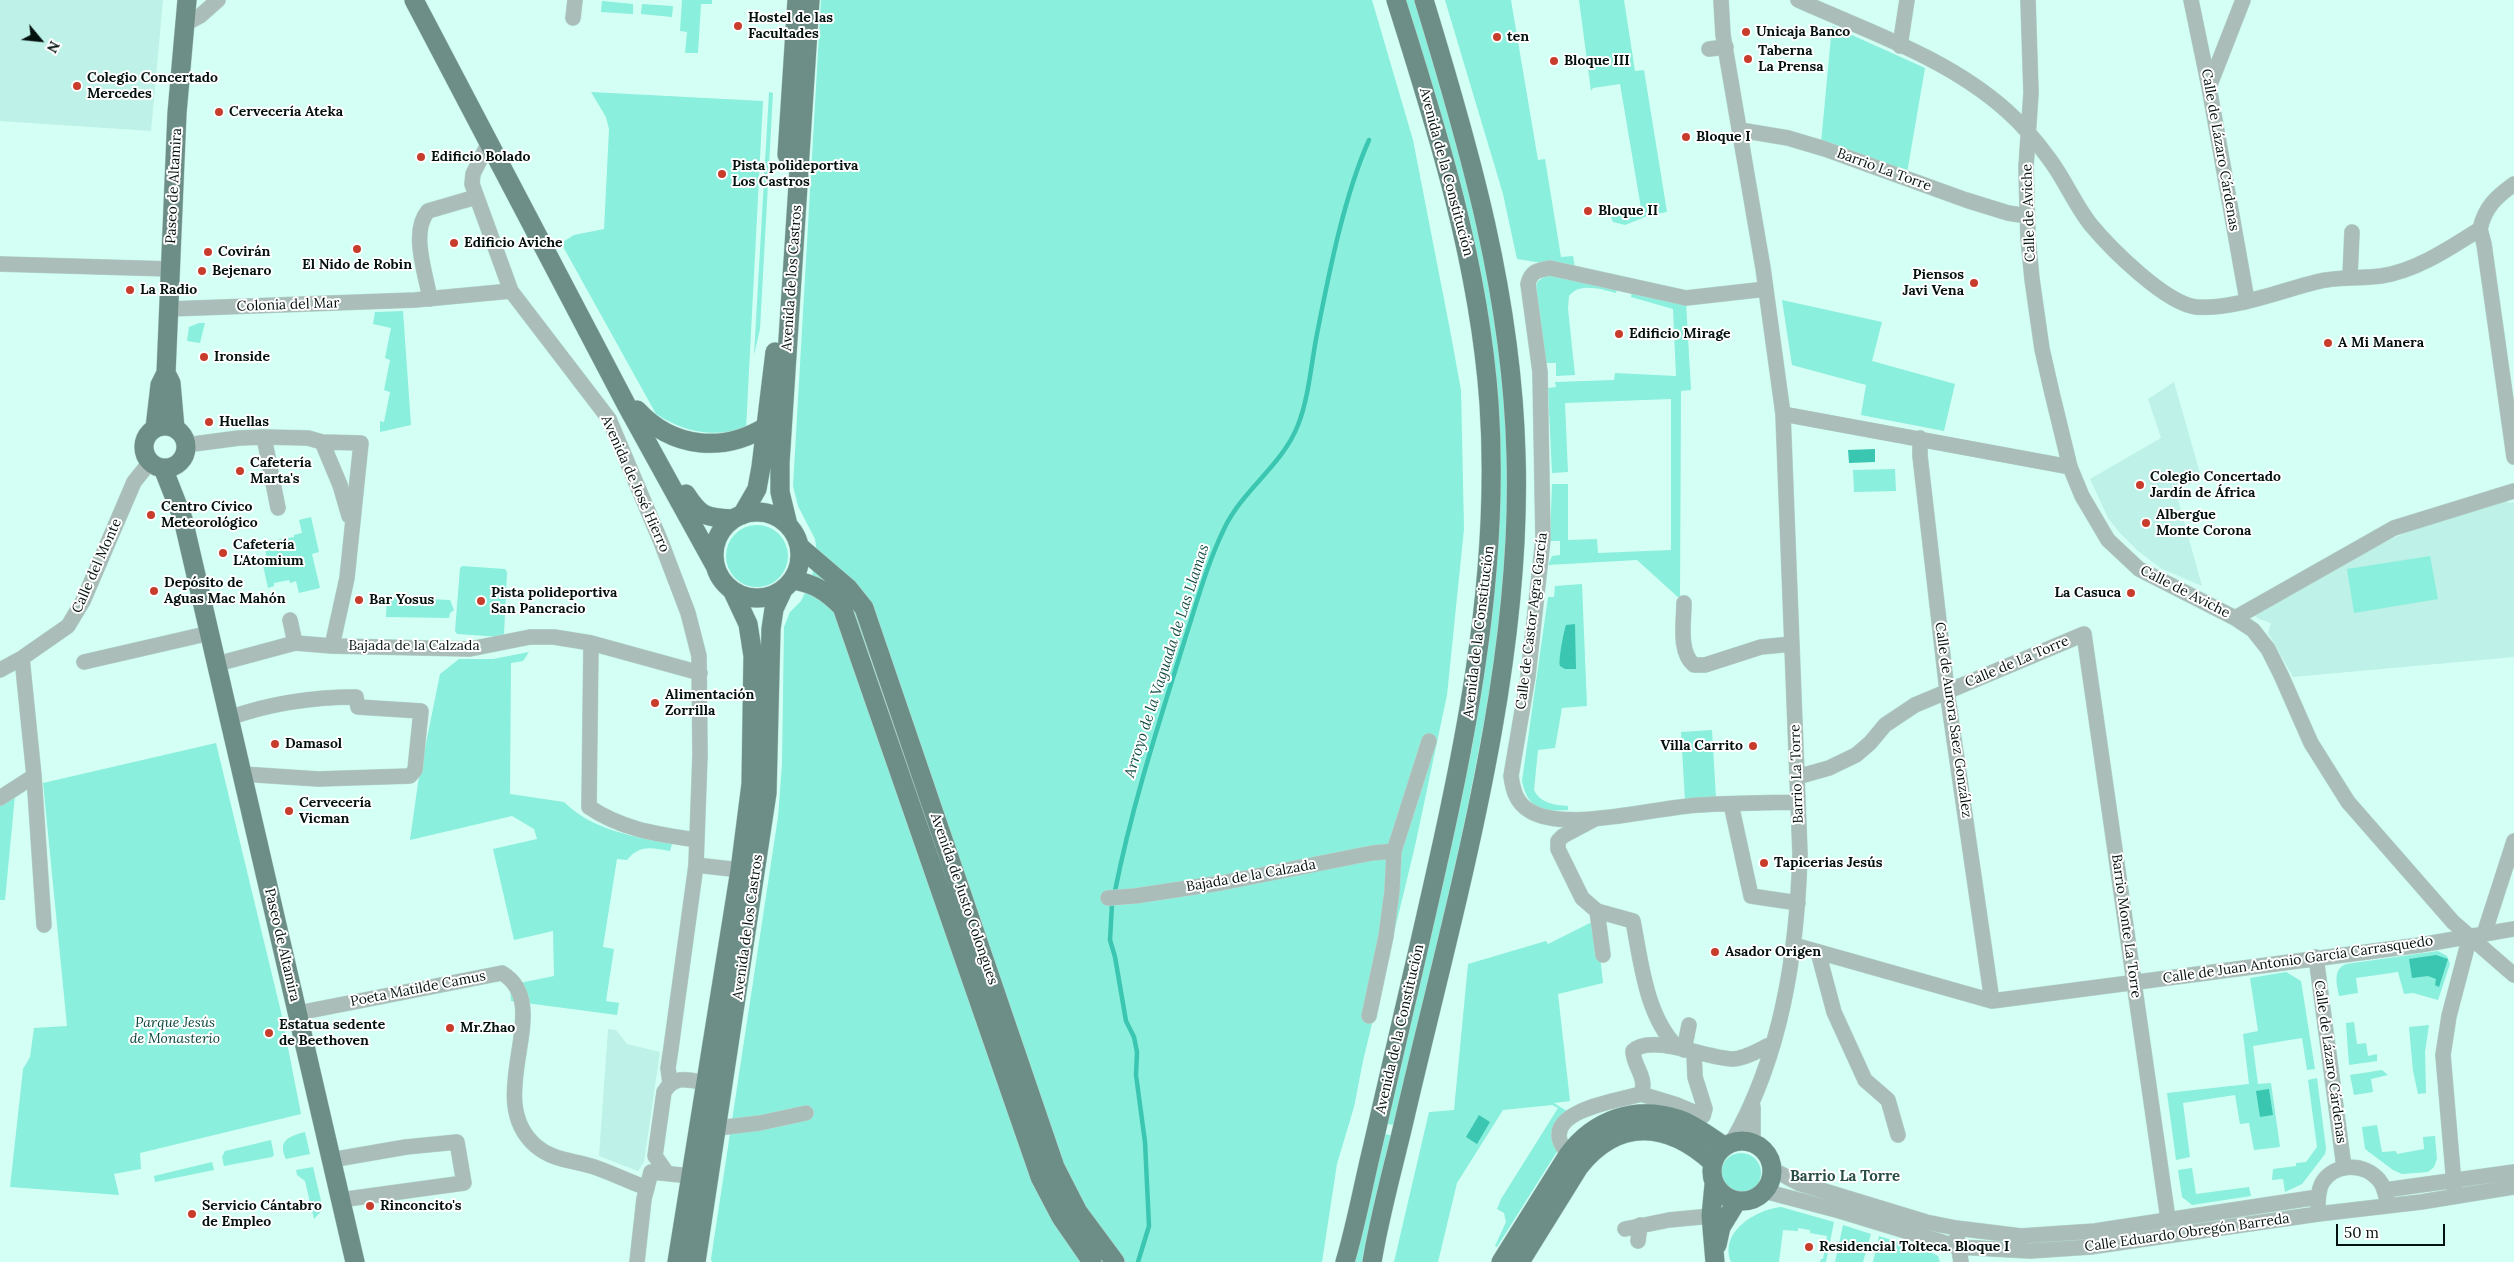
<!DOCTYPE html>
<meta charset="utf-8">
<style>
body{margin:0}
#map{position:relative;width:2514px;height:1262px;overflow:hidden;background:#d4fff5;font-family:Lora,serif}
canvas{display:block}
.north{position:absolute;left:15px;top:15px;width:50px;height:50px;-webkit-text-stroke:4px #fff;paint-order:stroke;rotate:118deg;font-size:14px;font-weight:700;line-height:20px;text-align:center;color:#04120f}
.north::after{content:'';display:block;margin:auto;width:18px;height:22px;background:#04120f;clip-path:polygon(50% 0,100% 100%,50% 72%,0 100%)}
.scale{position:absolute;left:2336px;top:1224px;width:109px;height:22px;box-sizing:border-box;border:2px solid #04120f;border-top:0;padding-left:6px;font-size:15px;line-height:18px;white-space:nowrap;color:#04120f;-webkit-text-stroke:4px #fff;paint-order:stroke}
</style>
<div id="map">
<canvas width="2514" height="1262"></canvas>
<div class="north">N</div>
<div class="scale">50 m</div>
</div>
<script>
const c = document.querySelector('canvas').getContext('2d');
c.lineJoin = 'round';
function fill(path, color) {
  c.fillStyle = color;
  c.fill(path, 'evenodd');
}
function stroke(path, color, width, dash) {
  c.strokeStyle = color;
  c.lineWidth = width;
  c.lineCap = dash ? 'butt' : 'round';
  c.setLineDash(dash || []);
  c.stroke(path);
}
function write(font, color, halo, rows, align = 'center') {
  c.font = font + ' Lora,serif';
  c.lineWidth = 4;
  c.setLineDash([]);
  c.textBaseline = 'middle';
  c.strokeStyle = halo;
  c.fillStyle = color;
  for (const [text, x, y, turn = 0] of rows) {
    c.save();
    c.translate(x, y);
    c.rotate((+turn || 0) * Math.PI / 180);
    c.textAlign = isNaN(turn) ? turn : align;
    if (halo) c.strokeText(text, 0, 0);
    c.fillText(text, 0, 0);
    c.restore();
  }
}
const built = new Path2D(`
 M0,0H163L151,131L0,121Z
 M2174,382L2202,480L2175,489L2202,586L2162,569L2138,551L2119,532L2108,518L2090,479L2161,438L2148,399Z
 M2507,498L2508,503L2514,502V657L2293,677L2268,633L2271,623L2259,619L2255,616L2256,612L2341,562L2405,533Z
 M608,1029L616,1030L627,1044L660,1052L644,1162L638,1171L599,1156Z`);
const green = new Path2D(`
 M682,0H712V4H701L698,53H685L687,32L680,31Z
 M821,0H1372L1413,140L1450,330L1461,390L1464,529L1447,695L1415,846L1363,1061L1354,1107L1337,1164L1322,1262H712L711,1259L778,817L782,764L784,627L790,612L801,601L811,581L817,553L815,539L798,506L793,486Z
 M1406,0H1414C1457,134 1494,269 1506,410C1517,544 1494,679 1467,810C1445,916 1419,1021 1395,1125L1387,1124L1473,742L1493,601L1499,511L1500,484L1487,314L1482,278L1457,171Z
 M1445,0H1511L1538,160L1545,159L1561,257L1573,256L1575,268L1517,259L1503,194Z
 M1579,0H1624L1635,71L1644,70L1667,212L1650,215L1625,225L1613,222L1609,213L1611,210L1613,213L1641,208L1620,84L1593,88L1591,91Z
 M602,1L633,4V14L601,12Z
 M642,4L673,6L672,17L641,14Z
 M1832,26L1925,68L1907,173L1821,143Z
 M591,92L763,101L746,429C709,436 688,434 656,414L561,243L574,235L604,229L609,129L606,117Z
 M769,92L773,93L760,329L754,355Z
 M1547,275L1617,288L1616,293C1601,289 1579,282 1569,296L1568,309L1575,375L1556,376V363H1546L1536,286L1538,281Z
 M1632,291L1686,302L1691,390L1681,391L1680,599L1637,560L1548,565L1552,556L1560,555V541H1550L1552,484H1568V540L1597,539L1598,553L1671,550V399L1565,403L1568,472L1552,473L1548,388L1556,387L1555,382L1614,380L1615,373L1676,376L1673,309L1631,297Z
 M1782,300L1882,322L1872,361L1955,384L1944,431L1861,415L1866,385L1792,365Z
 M403,311L411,425L380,432V421L384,422L390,392L384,390L390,360L385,358L391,328L373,324L375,312Z
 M199,323H205L200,343L187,341L189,327Z
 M1895,469L1896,491L1854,492L1853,470Z
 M311,517L319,552L312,554L320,588L299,593L296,581L290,583L289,580L274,583V586L268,588L262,561L267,560L264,542L294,537V535L302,533L299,520Z
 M726 556a31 31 0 1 1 62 0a31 31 0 1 1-62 0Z
 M2430,556L2438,599L2354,613L2347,569Z
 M462,566L505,569L507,572L504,634L501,637L457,634L455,631L460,568Z
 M1582,584L1587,706L1562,708L1555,748L1538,750L1534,790C1540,803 1554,805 1568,806V810C1541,812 1528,809 1522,781L1548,597H1554L1555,586Z
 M387,597L450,600L454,610L450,613L449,618L386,617Z
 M529,652L523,661L511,663L510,794L564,802C592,830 635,837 672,844L670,851C652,848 640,844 627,860L617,859L603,947L614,949L606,1001L619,1003L617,1015L511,1001L510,985L554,976L553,931L514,940L493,849L537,839L534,829L512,816L410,840L418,783L440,674L459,659H493Z
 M1712,730L1716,798L1685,801L1681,732Z
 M216,743L281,1012L301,1114L140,1153L141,1169L114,1174L119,1195L10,1187L23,1069L30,1057L34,1028L67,1026L43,783Z
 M15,795L5,900H0V805Z
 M1596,920L1603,983L1558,994L1570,1101L1554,1103L1570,1113L1558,1150L1497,1247L1495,1246L1506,1222L1504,1213L1497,1209L1501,1199L1558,1108L1552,1105L1503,1110L1457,1183L1438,1262H1394L1429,1112L1454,1110L1468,964L1546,941L1548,944Z
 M2438,951L2447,956L2450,964L2438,1000L2413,993L2404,994L2398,972L2356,978L2358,993L2339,996C2337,984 2332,970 2346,964Z
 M2286,972L2301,981L2315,1069L2307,1070L2302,1038L2253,1046L2258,1084L2271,1083L2280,1147L2254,1150L2249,1123L2240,1124L2235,1095L2183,1103L2190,1157L2176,1160L2167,1093L2249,1084L2243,1034L2258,1031L2250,978Z
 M2354,1022L2357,1044L2366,1043L2368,1056L2377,1054V1061L2349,1065L2346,1023Z
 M2429,1025L2425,1052L2426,1093L2418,1094L2413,1071L2409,1027Z
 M2382,1070L2388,1075L2371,1079L2373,1092L2354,1095L2350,1075Z
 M2317,1078L2326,1148L2325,1154L2302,1184L2285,1192L2283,1179L2272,1180L2273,1169L2296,1166V1163L2306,1162L2317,1147L2308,1080Z
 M2377,1125L2382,1152L2396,1151L2397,1154L2424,1149L2423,1137L2435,1136L2437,1159L2434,1167L2428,1172L2402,1174L2393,1170L2365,1149L2362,1127Z
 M305,1132L310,1154L286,1159C277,1141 289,1136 305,1132Z
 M1385,1134L1393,1136L1363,1262H1355Z
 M271,1140L274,1155L272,1157L224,1166L222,1157L225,1151Z
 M1721 1173a20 20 0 1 1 40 0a20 20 0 1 1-40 0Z
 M212,1162L214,1170L155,1182L154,1176Z
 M313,1167L323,1209L314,1219L305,1181L297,1175L296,1170Z
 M2192,1168L2196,1194L2249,1187L2251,1196L2192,1205L2182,1197L2178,1170Z
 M1781,1207L1834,1222L1826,1262H1820L1821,1259H1823L1827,1236L1810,1233V1230L1798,1228V1231L1783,1230L1779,1262H1731C1719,1232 1755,1210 1781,1207Z
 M1843,1225L1871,1234L1863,1262H1835Z
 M1879,1236L1932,1253L1938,1256L1940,1262H1873Z`);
const water = new Path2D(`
 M1875,449V462L1849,463L1848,450Z
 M1575,624L1576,669H1565L1560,666C1558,661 1564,630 1566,625Z
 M2436,955L2448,959L2439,987L2435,985L2436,979L2428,976L2412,978L2409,959Z
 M2269,1089L2273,1115L2260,1117L2256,1091Z
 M1479,1115L1490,1122L1477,1144L1466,1137Z`);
const stream = new Path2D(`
 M1115,891C1132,805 1159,723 1185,639C1197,602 1207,564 1224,529C1242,490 1282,466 1298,425C1309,397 1311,364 1317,334C1329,273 1344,196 1369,140
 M1112,904L1110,940L1115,957L1126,1021L1134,1037L1137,1052L1136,1075L1145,1142L1149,1226L1138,1262`);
const minor = new Path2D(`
 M1721,0L1723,35L1763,268L1783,414L1800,854C1797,953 1782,1055 1732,1142
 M1798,0C1869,32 1948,58 2007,111C2023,125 2037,142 2050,160C2065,180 2075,205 2091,225C2111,249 2165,303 2196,307C2233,310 2280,291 2316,282C2338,276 2359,279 2381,276C2416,271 2450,248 2480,229C2485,207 2496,197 2514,184
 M2028,0L2031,93L2026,167L2028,238L2032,279L2042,349L2052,393L2070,467L2082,496L2108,540L2139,569L2235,618L2253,630L2268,649L2281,675L2311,743L2348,802L2453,922L2514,975
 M2191,0L2209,87L2247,300
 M573,18L575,0
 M185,24L200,16L218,0
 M1900,46L1907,0
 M1709,49L1726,47
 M2209,87L2243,0
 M1740,130L1788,138L1825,149L1966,200L2008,213L2027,216
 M489,142L473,174L472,184L511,291L609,419L661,542L688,613L699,656L700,755L696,865L671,1048L668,1068L670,1083
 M2480,229L2484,244L2514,457
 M0,264L170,269
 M2350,276L2352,232
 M1766,289L1686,298L1550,268C1538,270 1531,271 1528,284L1540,372L1543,539L1528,676L1511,776C1513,790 1516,803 1530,811C1567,833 1656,807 1699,805C1731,803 1764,803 1797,802
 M430,299C426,274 410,232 428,211L476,197
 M169,309L415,300L511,291
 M1783,414L2070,467
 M264,437L278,508
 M1920,438V456L1947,691L1992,1001
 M322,442L340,485L349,516
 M186,445L239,438L264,437L308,438L322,442L361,443L347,578L332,646
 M1684,603C1684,621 1678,652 1694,665H1705L1761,647L1792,644
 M2235,618L2394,528L2514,491
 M290,620L295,643
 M591,643L589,807C623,830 658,834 697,840
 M22,658L34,776L44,925
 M84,662L210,633
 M217,664L295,643L332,646L470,649L530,637H554L591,643L700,673
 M0,670L22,658L68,626L83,601L134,482L150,462
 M229,718C271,703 313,697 356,697L358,707L421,711L415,770L410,776L318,779L242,774
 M1797,777L1829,768L1856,755L1870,743L1885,725L1915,705L2084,634L2168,1219
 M0,798L34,776
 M1731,804L1751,896L1798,903
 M1595,819L1563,836L1558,841V849L1582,898L1597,911L1633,921C1641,962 1646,1016 1677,1047
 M696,865L740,870
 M1108,898L1135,896L1221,883L1372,853L1394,851
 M1597,911L1603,955
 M2484,934L2514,841
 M1794,945L1992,1001L2420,945L2514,929
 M1818,952L1834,1012L1865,1080L1888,1100L1898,1135
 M2316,957L2344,1167
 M298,1013L502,973C557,1006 480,1098 536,1146C555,1162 576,1160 597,1168C614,1174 630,1182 647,1188
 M1369,1016L1386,936L1392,891L1394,851L1429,741
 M1684,1050L1689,1025
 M1641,1094L1677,1105L1703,1116L1705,1109L1695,1077L1694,1052
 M1753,1107V1143
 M718,1128L760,1123L806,1113
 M1568,1155C1566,1151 1562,1146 1560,1141C1550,1109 1622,1100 1641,1094C1648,1078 1633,1066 1633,1051C1650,1033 1709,1059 1732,1059C1746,1059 1760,1049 1772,1044
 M331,1160L406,1147L457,1142L464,1183L340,1200
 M1772,1169L1798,1183L1926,1222L1956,1228L2021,1236L2095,1231L2318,1197
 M667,1173L655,1156L664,1092C675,1074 689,1080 706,1083
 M2385,1190L2514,1172
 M1764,1191L1840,1211L1958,1247L2030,1251L2090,1247L2318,1214
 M2455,1196L2443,1055L2449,1016L2470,936
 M2388,1206C2386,1197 2385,1187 2379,1180C2364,1162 2334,1163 2322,1183C2317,1193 2318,1204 2318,1214L2421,1202L2514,1187
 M1625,1229L1669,1220L1711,1216
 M1957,1237L1961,1262
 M1638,1241L1640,1225
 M637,1262L644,1199L651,1172L691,1176`);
const major = new Path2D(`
 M414,0L627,406L714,564
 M787,155L797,0
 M166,373L171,383L175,428
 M637,410C673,449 724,453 767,426
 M144 447a21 21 0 1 1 42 0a21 21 0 1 1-42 0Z
 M155,428L160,385L166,373L177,113L187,0
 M163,468L183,519L355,1262
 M686,494C700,516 706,518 733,519
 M714 555a43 43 0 1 1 86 0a43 43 0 1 1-86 0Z
 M742,515L757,489L761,467L775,352
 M788,525L780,492V463L810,0
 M800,547L848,588L864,608L1055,1167L1078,1212L1115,1262
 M793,580C815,584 826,591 842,607L1040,1177L1061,1217L1092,1262
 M1712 1171a30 30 0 1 1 60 0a30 30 0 1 1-60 0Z
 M1714,1185L1711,1216L1715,1262
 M1717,1245L1721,1227L1737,1201
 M677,1262L740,870L751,784L753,656L748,624L733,592
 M696,1262L767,793L771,629L774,609L782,592
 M1345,1262C1356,1225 1363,1186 1372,1149C1387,1085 1402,1022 1416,959C1458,776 1502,592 1489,403C1479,264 1438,132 1396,0
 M1372,1262C1380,1213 1394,1165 1405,1117C1454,905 1523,674 1516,455C1512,296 1470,150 1424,0
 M1501,1262L1568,1155C1594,1120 1635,1105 1678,1119C1694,1124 1710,1137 1724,1146
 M1520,1262L1579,1167C1619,1117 1668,1122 1713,1163`);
const markers = [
 [738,26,5,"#c83c2b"],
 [1746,32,5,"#c83c2b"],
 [1497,37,5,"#c83c2b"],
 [1748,59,5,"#c83c2b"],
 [1554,61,5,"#c83c2b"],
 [77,86,5,"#c83c2b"],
 [219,112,5,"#c83c2b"],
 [1686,137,5,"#c83c2b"],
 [421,157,5,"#c83c2b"],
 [722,174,5,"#c83c2b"],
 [1588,211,5,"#c83c2b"],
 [454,243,5,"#c83c2b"],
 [357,249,5,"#c83c2b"],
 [208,252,5,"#c83c2b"],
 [202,271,5,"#c83c2b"],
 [1974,283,5,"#c83c2b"],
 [130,290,5,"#c83c2b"],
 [1619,334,5,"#c83c2b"],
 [2328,343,5,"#c83c2b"],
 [204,357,5,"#c83c2b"],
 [209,422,5,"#c83c2b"],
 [240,471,5,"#c83c2b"],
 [2140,485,5,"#c83c2b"],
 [151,515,5,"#c83c2b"],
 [2146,523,5,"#c83c2b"],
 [223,553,5,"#c83c2b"],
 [154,591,5,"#c83c2b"],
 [2131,593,5,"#c83c2b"],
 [359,600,5,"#c83c2b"],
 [481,601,5,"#c83c2b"],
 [655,703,5,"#c83c2b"],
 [275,744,5,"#c83c2b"],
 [1753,746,5,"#c83c2b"],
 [289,811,5,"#c83c2b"],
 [1764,863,5,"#c83c2b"],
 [1715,952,5,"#c83c2b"],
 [450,1028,5,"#c83c2b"],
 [269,1033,5,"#c83c2b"],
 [370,1206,5,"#c83c2b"],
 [192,1214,5,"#c83c2b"],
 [1809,1247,5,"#c83c2b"]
];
const poiNames = [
 ["Hostel de las",748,18],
 ["Facultades",748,34],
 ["Unicaja Banco",1756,32],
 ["ten",1507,37],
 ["Taberna",1758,51],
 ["La Prensa",1758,67],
 ["Bloque III",1564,61],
 ["Colegio Concertado",87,78],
 ["Mercedes",87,94],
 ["Cervecería Ateka",229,112],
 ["Bloque I",1696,137],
 ["Edificio Bolado",431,157],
 ["Pista polideportiva",732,166],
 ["Los Castros",732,182],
 ["Bloque II",1598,211],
 ["Edificio Aviche",464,243],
 ["Covirán",218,252],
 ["El Nido de Robin",357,265,"center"],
 ["Bejenaro",212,271],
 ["Piensos",1964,275,"right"],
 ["Javi Vena",1964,291,"right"],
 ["La Radio",140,290],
 ["Edificio Mirage",1629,334],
 ["A Mi Manera",2338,343],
 ["Ironside",214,357],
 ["Huellas",219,422],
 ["Cafetería",250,463],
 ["Marta's",250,479],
 ["Colegio Concertado",2150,477],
 ["Jardín de África",2150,493],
 ["Centro Cívico",161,507],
 ["Meteorológico",161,523],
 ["Albergue",2156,515],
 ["Monte Corona",2156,531],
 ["Cafetería",233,545],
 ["L'Atomium",233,561],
 ["Depósito de",164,583],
 ["Aguas Mac Mahón",164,599],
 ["Pista polideportiva",491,593],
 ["San Pancracio",491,609],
 ["La Casuca",2121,593,"right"],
 ["Bar Yosus",369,600],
 ["Alimentación",665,695],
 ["Zorrilla",665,711],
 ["Damasol",285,744],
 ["Villa Carrito",1743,746,"right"],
 ["Cervecería",299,803],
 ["Vicman",299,819],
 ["Tapicerias Jesús",1774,863],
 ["Asador Origen",1725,952],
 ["Estatua sedente",279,1025],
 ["de Beethoven",279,1041],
 ["Mr.Zhao",460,1028],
 ["Servicio Cántabro",202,1206],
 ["de Empleo",202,1222],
 ["Rinconcito's",380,1206],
 ["Residencial Tolteca. Bloque I",1819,1247]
];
const streetNames = [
 ["Calle de Lázaro Cárdenas",2220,150,80],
 ["Barrio La Torre",1884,170,20],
 ["Avenida de la Constitución",1446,172,75],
 ["Paseo de Altamira",174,186,-87],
 ["Calle de Aviche",2029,213,-92],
 ["Avenida de los Castros",792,278,-86],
 ["Colonia del Mar",288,305,-2],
 ["Avenida de José Hierro",635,484,66],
 ["Calle del Monte",97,566,-66],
 ["Calle de Aviche",2185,592,27],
 ["Calle de Castor Agra García",1532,621,-83],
 ["Avenida de la Constitución",1479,632,-83],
 ["Bajada de la Calzada",414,646],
 ["Calle de La Torre",2017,662,-23],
 ["Calle de Aurora Saez González",1953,720,82],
 ["Barrio La Torre",1797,774,-92],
 ["Bajada de la Calzada",1251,876,-10],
 ["Avenida de Justo Colongues",964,899,71],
 ["Barrio Monte La Torre",2126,926,82],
 ["Avenida de los Castros",748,927,-82],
 ["Paseo de Altamira",282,945,77],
 ["Calle de Juan Antonio García Carrasquedo",2298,960,-8],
 ["Poeta Matilde Camus",418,989,-11],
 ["Avenida de la Constitución",1400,1029,-77],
 ["Calle de Lázaro Cárdenas",2330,1062,82],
 ["Calle Eduardo Obregón Barreda",2187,1233,-8]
];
const parkNames = [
 ["Parque Jesús",175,1023],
 ["de Monasterio",175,1039]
];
const waterNames = [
 ["Arroyo de la Vaguada de Las Llamas",1167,661,-72]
];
const neighbourhoodNames = [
 ["Barrio La Torre",1845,1177]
];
fill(built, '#bef1e7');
fill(green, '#8aefdc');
fill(water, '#3bc6b1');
stroke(stream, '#3bc6b1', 4.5);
stroke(minor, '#b3d9d0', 16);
stroke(major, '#b3d9d0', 20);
stroke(minor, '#abbdb8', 15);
stroke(major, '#6d8e87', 19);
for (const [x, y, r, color] of markers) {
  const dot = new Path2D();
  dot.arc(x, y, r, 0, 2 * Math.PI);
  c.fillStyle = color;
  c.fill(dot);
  stroke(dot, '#fff', 2);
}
write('bold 14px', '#04120f', '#fff', poiNames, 'left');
write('14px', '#04120f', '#fff', streetNames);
write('italic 14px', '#08463d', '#fff', parkNames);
write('italic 15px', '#124c43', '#fff', waterNames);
write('bold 15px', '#274d46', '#fff', neighbourhoodNames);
</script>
